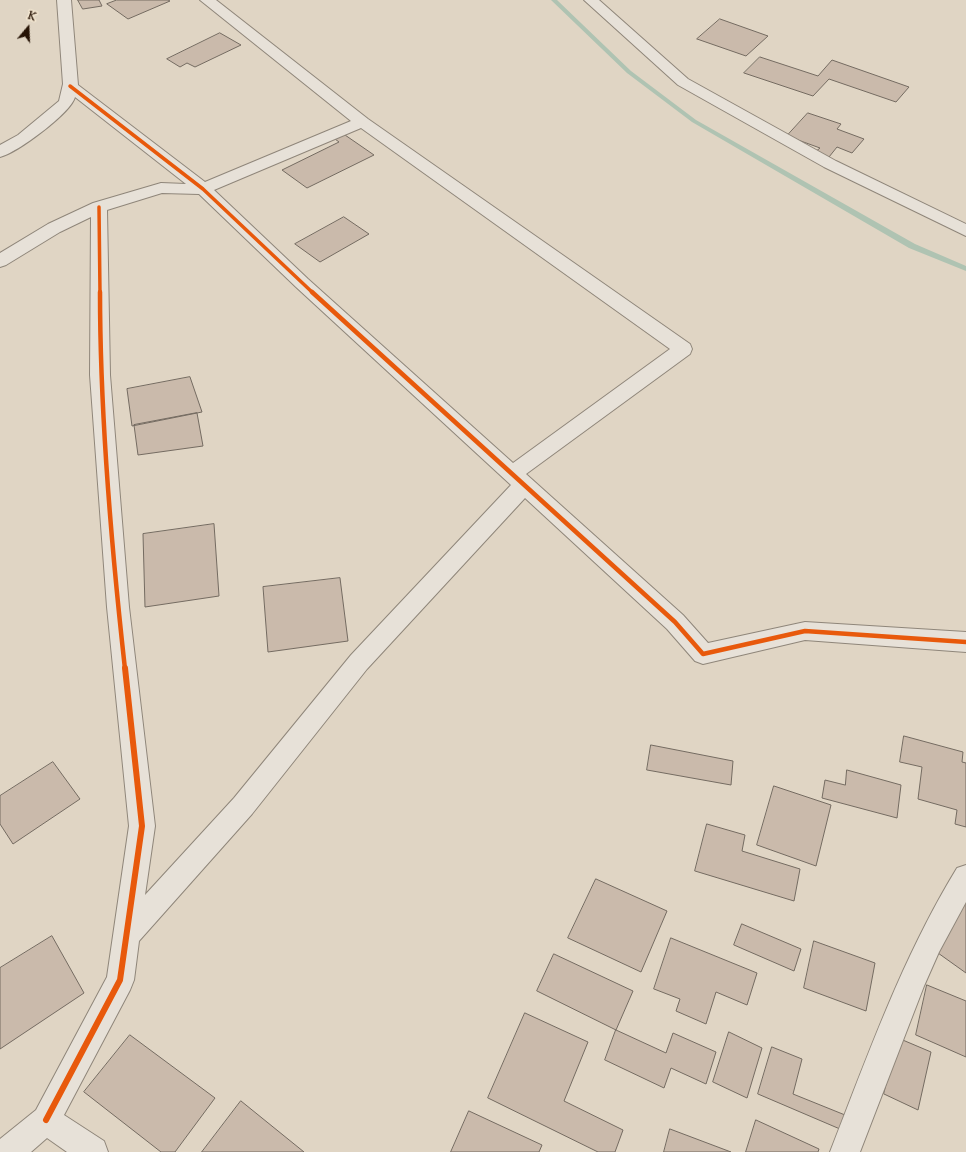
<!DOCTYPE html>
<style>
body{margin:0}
#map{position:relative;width:966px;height:1152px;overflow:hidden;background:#e0d5c4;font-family:"Sorts Mill Goudy",serif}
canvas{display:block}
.north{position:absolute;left:8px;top:8px;width:40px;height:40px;-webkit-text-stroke:3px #f3e6d0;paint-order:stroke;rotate:19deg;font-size:11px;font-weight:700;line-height:16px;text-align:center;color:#261305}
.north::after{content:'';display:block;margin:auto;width:14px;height:18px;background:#261305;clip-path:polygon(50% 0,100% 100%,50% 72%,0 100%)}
</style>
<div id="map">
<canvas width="966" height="1152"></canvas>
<div class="north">K</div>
</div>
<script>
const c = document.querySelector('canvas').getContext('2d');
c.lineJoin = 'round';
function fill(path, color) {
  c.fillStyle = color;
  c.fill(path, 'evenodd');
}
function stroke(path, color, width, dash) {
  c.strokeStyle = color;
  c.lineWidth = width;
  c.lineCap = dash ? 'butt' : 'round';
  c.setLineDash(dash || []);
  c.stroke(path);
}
const stream = new Path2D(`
 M551,0H557L631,71L696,120L915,244L966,266V271L909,248L692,122L627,73Z`);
const building = new Path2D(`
 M78,0H99L102,6L83,9Z
 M117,0H168L170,1L128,19L107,4Z
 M720,19L768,36L746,56L697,39Z
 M220,33L241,45L195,67L187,63L180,67L167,59Z
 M760,57L818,76L832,60L909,87L896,102L829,79L813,96L744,73Z
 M808,113L841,124L837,129L864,139L852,153L837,147L829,157L815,152L820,148L787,136Z
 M345,135L374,155L307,188L282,170L339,142L335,139Z
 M344,217L369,234L320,262L295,244Z
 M190,377L202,412L132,426L127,389Z
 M197,413L203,446L138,455L134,425Z
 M214,524L219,596L145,607L143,534Z
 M340,578L348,641L268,652L263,587Z
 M904,736L963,752L962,762L966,763V827L955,824L957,810L918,799L922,767L900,762Z
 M651,745L733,761L731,785L647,770Z
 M53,762L80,799L13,844L0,824V796Z
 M847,770L901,785L897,818L822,798L825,780L845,785Z
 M774,786L831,805L816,866L757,845Z
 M707,824L745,835L742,851L800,869L794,901L695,871Z
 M596,879L667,911L641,972L568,938Z
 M966,899V973L931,948Z
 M742,924L801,949L794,971L734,945Z
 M52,936L84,993L0,1049V968Z
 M671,938L757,973L747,1005L716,992L706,1024L676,1011L680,999L654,989Z
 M814,941L875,963L866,1011L804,988Z
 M554,954L633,991L616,1030L537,991Z
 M927,985L966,1001V1057L916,1035Z
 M525,1013L588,1042L564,1101L623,1130L615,1152H598L488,1098Z
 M616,1030L666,1053L673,1033L716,1052L706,1084L671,1068L664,1088L605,1060Z
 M729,1032L762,1048L747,1098L713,1082Z
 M130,1035L215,1098L175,1152H161L84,1092Z
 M898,1038L931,1052L918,1110L884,1094Z
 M772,1047L802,1059L793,1094L850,1117L847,1132L758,1094Z
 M241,1101L304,1152H202Z
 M469,1111L542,1145L539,1152H451Z
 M756,1120L819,1149L818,1152H746Z
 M670,1129L731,1152H664Z`);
const street = new Path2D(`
 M57,0H71L78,85L205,182L351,121L200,0H216L368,119L690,344L692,349L690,354L526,474L683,615L708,643L805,622L966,632V652L805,640L703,664L695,661L667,629L525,498L367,669L252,814L139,941L134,980L130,990L64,1115L104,1141L108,1152H67L47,1138L31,1152H0V1139L36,1110L107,977L129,826L107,607L90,375L91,217L60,232L6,265L0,267V253L48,224L93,203L161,183L186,184L75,97C71,113 17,153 0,157V145L18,135L59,101L63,84ZM361,128L670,349L513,463L308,279L214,190ZM162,193L199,194L296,287L511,485L351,655L234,798L145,895L155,826L129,607L110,375L107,210Z
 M584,0H599L688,79L836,161L966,224V236L824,167L678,85Z
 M966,865V902L939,952L924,986L860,1152H830C868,1055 902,958 957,868Z`);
const cyclewayFar2 = new Path2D(`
 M70,86L203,189L313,293
 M99,207L100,293`);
const cyclewayFar1 = new Path2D(`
 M100,292C100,418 111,544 125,669
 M312,292L675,622L703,654L805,631L966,642`);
const cycleway = new Path2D(`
 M46,1120L120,980L142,826L125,668`);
fill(stream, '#afc3b2');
fill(building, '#cabaab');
stroke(building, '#746b61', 1);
stroke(street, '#8f867a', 2);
fill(street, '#e7e1d8');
stroke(cyclewayFar2, '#e8590c', 3.5);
stroke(cyclewayFar1, '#e8590c', 4.5);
stroke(cycleway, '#e8590c', 6);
</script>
